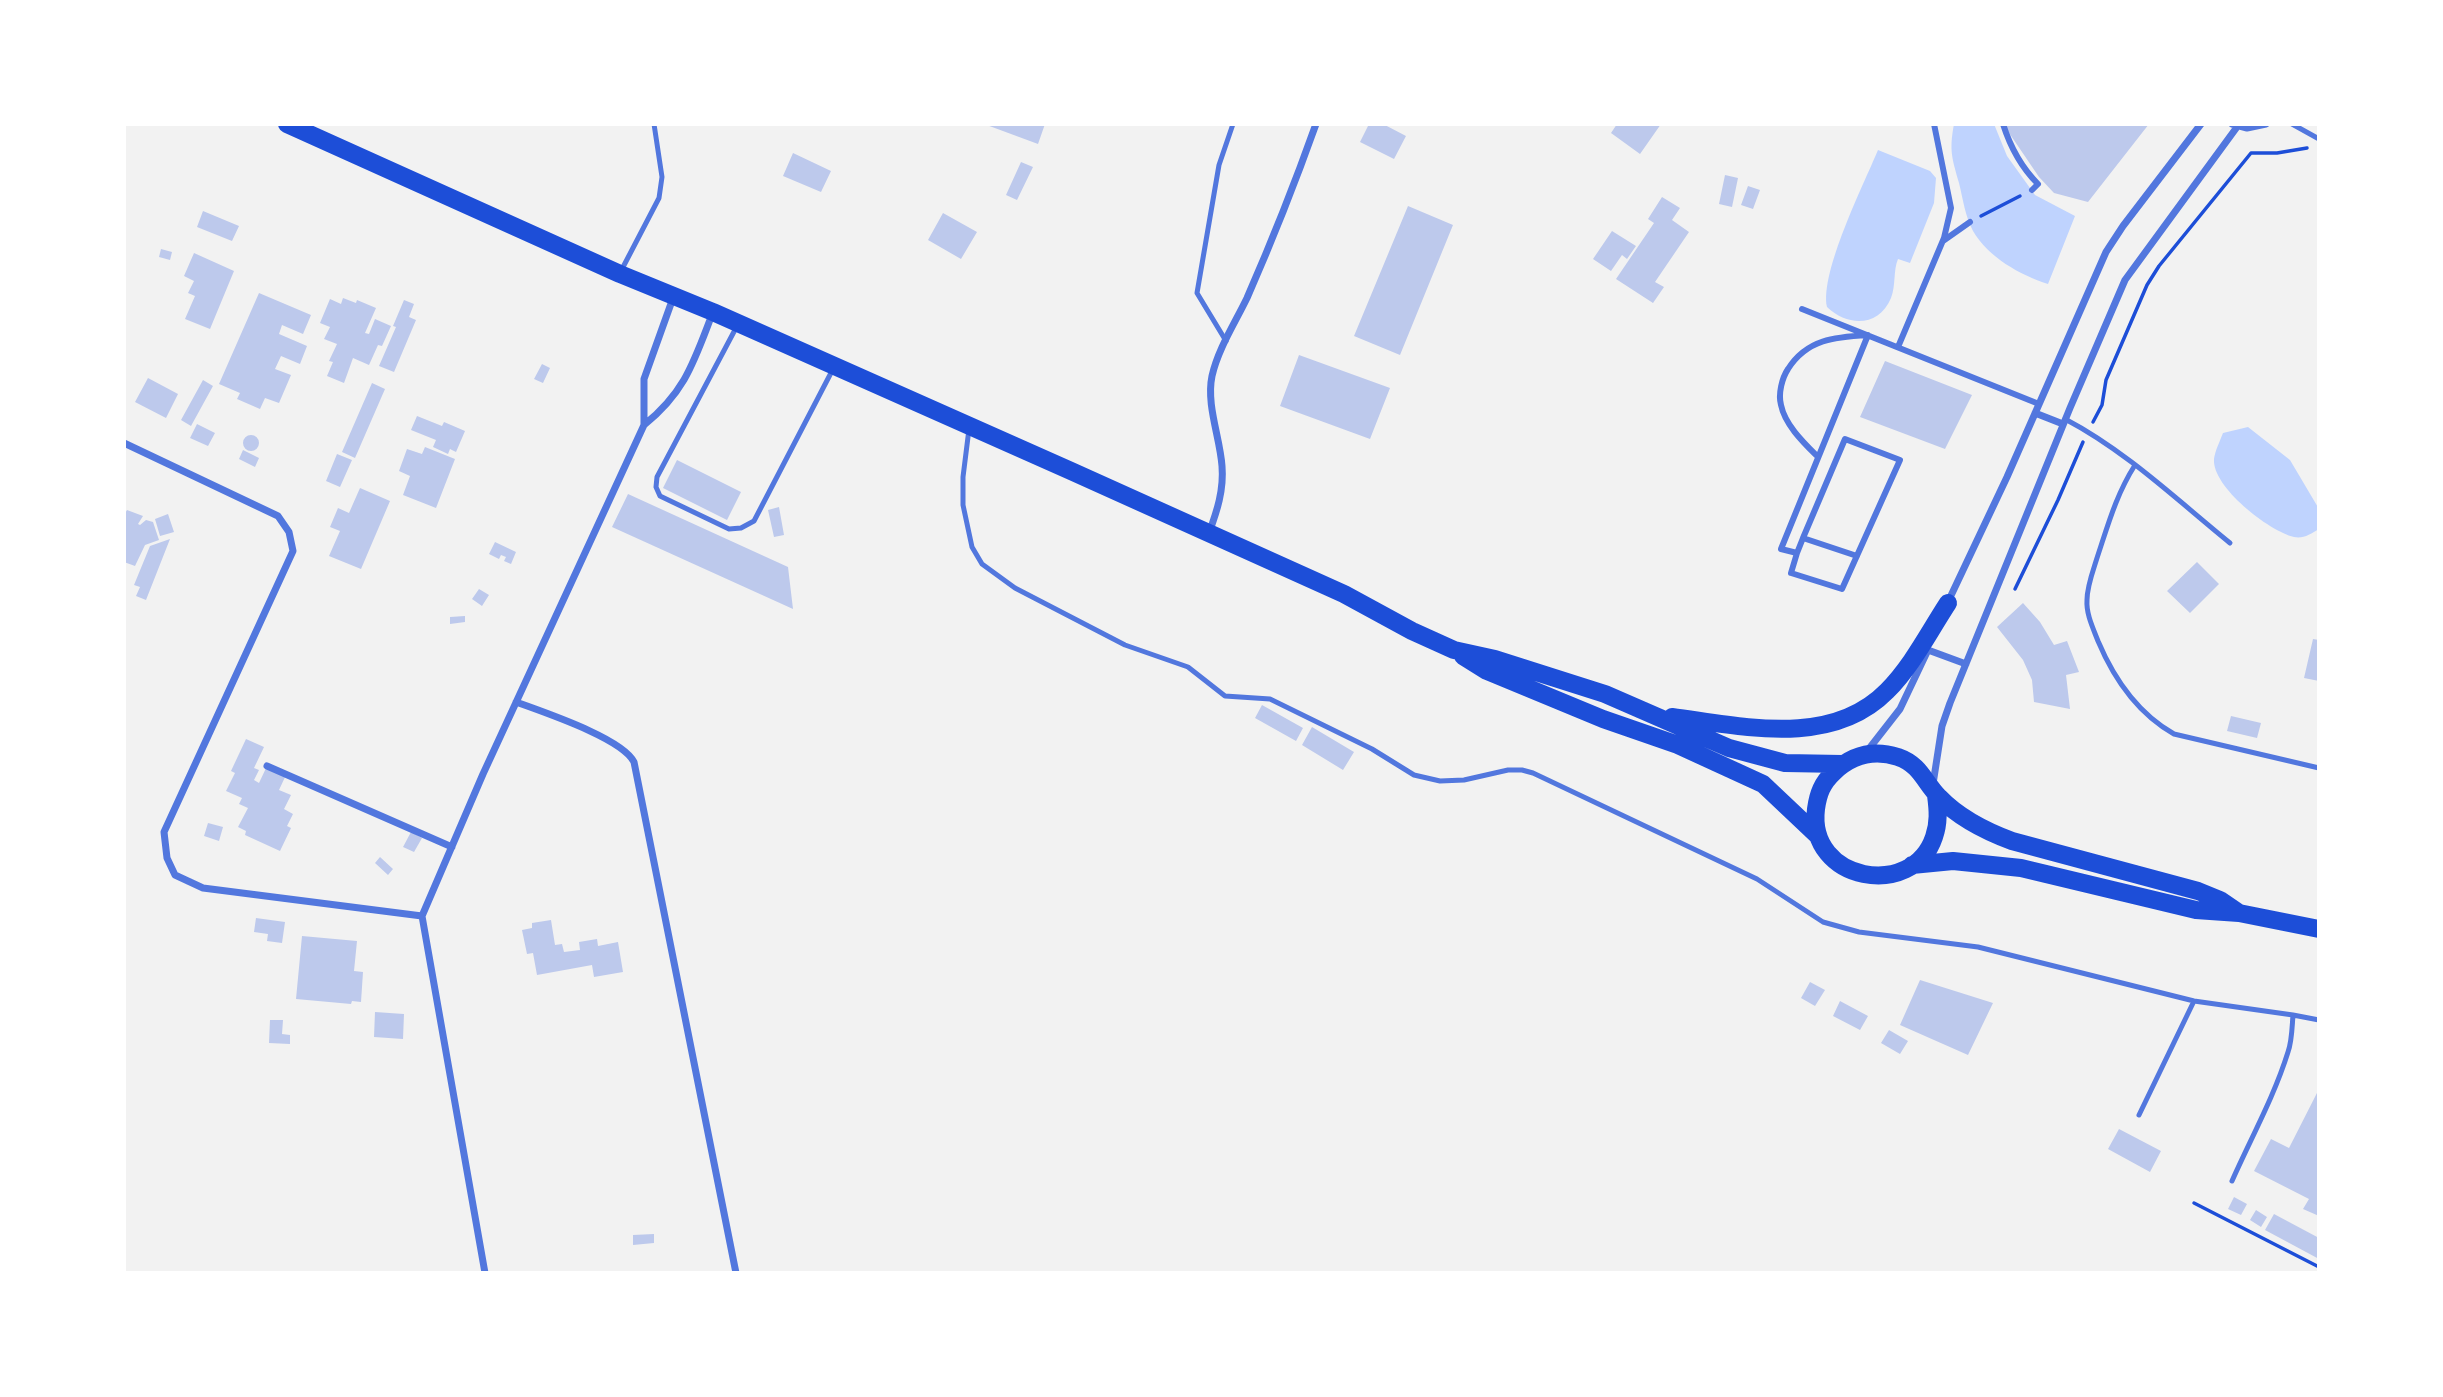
<!DOCTYPE html>
<style>
body{margin:0}
#map{position:relative;width:2443px;height:1397px;overflow:hidden;background:#f2f2f2;font-family:Arial,sans-serif}
canvas{display:block}
.frame{position:absolute;inset:0;border:126px solid #fff;pointer-events:none}
</style>
<div id="map">
<canvas width="2443" height="1397"></canvas>
<div class="frame"></div>
</div>
<script>
const c = document.querySelector('canvas').getContext('2d');
c.lineJoin = 'round';
function fill(path, color) {
  c.fillStyle = color;
  c.fill(path, 'evenodd');
}
function stroke(path, color, width, dash) {
  c.strokeStyle = color;
  c.lineWidth = width;
  c.lineCap = dash ? 'butt' : 'round';
  c.setLineDash(dash || []);
  c.stroke(path);
}
const water = new Path2D(`
 M1954,124H1994L2007,156L2035,195L2075,216L2048,284C2020,275 1988,257 1973,231C1965,216 1963,199 1959,183C1952,158 1949,151 1954,124Z
 M1878,150L1930,171L1936,178L1934,203L1910,263L1898,259C1893,271 1896,285 1891,298C1879,327 1848,327 1827,307C1820,272 1863,186 1878,150Z
 M2248,427L2290,460L2319,509V529C2311,534 2303,539 2294,537C2269,531 2212,487 2214,459C2215,451 2220,441 2223,433Z`);
const building = new Path2D(`
 M984,124H1045L1038,144Z
 M1369,124H1383L1406,136L1394,159L1360,142Z
 M1617,124H1661L1640,154L1611,133Z
 M2003,124H2149L2088,202L2054,193L2039,177Z
 M793,153L831,171L821,192L783,176Z
 M1021,162L1033,167L1017,200L1006,195Z
 M1725,175L1738,178L1732,207L1719,204Z
 M1748,186L1760,190L1753,209L1741,205Z
 M1662,197L1680,208L1672,220L1689,232L1655,282L1664,287L1653,303L1616,279L1654,223L1648,219Z
 M1408,206L1453,225L1400,355L1354,336Z
 M203,211L239,226L232,241L197,227Z
 M943,213L977,232L961,259L928,240Z
 M1612,231L1636,246L1627,259L1622,255L1611,271L1593,259Z
 M161,249L172,252L170,260L159,257Z
 M194,253L234,271L210,329L185,319L195,296L188,293L194,281L184,276Z
 M259,293L311,315L303,334L282,325L279,334L307,346L300,364L281,356L275,369L291,375L279,403L265,398L260,409L237,399L240,393L219,384Z
 M343,298L356,303L357,300L376,308L365,333L369,334L375,319L391,326L382,346L378,345L369,365L353,358L344,383L327,376L333,362L329,361L337,344L324,339L330,327L320,323L330,299L341,304Z
 M404,300L414,304L409,317L416,320L394,372L379,366L396,327L393,326Z
 M1299,355L1390,388L1370,439L1280,406Z
 M1885,361L1972,395L1945,449L1860,417Z
 M542,364L550,368L543,383L534,379Z
 M148,378L178,394L166,418L135,402Z
 M203,380L213,386L191,426L181,420Z
 M372,383L385,389L355,458L342,452Z
 M417,416L442,426L444,422L465,431L456,452L450,449L448,454L433,447L436,440L411,430Z
 M197,424L215,433L208,446L190,438Z
 M243 443a8 8 0 1 1 16 0a8 8 0 1 1-16 0Z
 M425,447L455,459L436,508L403,495L410,476L399,471L407,449L422,454Z
 M243,450L259,458L255,467L239,459Z
 M337,454L352,460L340,487L326,481Z
 M677,460L741,492L727,520L663,488Z
 M360,488L390,501L361,569L329,556L340,531L330,527L338,508L349,513Z
 M628,494L788,567L793,609L612,527Z
 M779,507L784,535L774,537L768,510Z
 M127,510L143,516L138,524L140,525L146,520L153,522L159,540L145,545L135,566L124,562V515Z
 M168,514L174,532L160,536L155,519Z
 M170,539L146,600L136,596L140,587L134,585L150,546Z
 M495,542L516,552L511,564L504,561L506,557L501,555L499,559L489,554Z
 M2197,562L2219,584L2190,613L2167,591Z
 M479,589L489,595L482,606L472,599Z
 M2023,603L2040,622L2054,645L2067,641L2079,672L2066,675L2070,709L2034,702L2032,680L2023,660L1997,627Z
 M465,616V622L450,624V617Z
 M2313,639L2319,640V681L2304,678Z
 M1262,705L1303,728L1296,741L1255,718Z
 M2231,716L2261,723L2257,738L2227,731Z
 M1312,727L1354,752L1343,770L1302,745Z
 M246,739L264,747L254,768L259,770L254,780L259,783L267,766L286,775L279,790L291,795L284,809L293,814L287,826L291,828L280,851L245,835L246,831L238,827L248,808L239,804L242,798L226,791L235,773L231,771Z
 M208,823L223,827L219,841L204,836Z
 M411,832L422,838L414,852L403,847Z
 M380,857L393,869L388,875L375,863Z
 M256,918L285,922L282,943L267,941L268,934L254,932Z
 M551,920L555,945L562,944L564,952L580,950L579,942L597,939L598,946L618,942L623,972L594,977L592,965L537,975L533,953L527,954L522,930L532,928V923Z
 M302,936L357,941L354,971L363,972L361,1002L352,1001L351,1004L296,999Z
 M1920,980L1993,1003L1968,1055L1900,1025Z
 M1810,982L1825,990L1815,1006L1801,998Z
 M1840,1001L1868,1016L1860,1030L1833,1016Z
 M375,1012L404,1014L403,1039L374,1037Z
 M270,1020H283L282,1034L290,1035V1044L269,1043Z
 M1889,1030L1908,1041L1900,1054L1881,1043Z
 M2319,1089V1216L2303,1209L2309,1199L2254,1171L2271,1139L2289,1148Z
 M2119,1129L2161,1151L2150,1172L2108,1149Z
 M2234,1197L2247,1204L2241,1215L2228,1209Z
 M2256,1210L2267,1217L2261,1227L2250,1220Z
 M2274,1214L2319,1238V1259L2265,1230Z
 M654,1234V1243L633,1245V1235Z`);
const path = new Path2D(`
 M1981,216L2020,196
 M2093,422L2102,405L2106,380L2147,285L2159,266L2251,153H2277L2307,148
 M2015,589L2058,500L2083,442
 M2194,1203L2319,1267`);
const service = new Path2D(`
 M2292,124L2319,139
 M621,271L659,198L662,177L654,124
 M737,326L657,477L656,487L660,496L729,529L741,528L754,521L833,369
 M1226,341L1197,293L1219,165L1233,124
 M2065,419C2126,451 2177,500 2230,543
 M969,429L963,477V505L972,547L982,564L1015,588L1125,645L1188,667L1225,696L1270,699L1372,749L1414,775L1440,781L1464,780L1508,770H1522L1533,773L1757,879L1823,922L1859,932L1978,947L2194,1001L2293,1015
 M2135,465C2116,495 2108,525 2097,558C2093,571 2087,586 2087,600C2086,614 2093,628 2098,641C2114,679 2137,713 2174,734L2319,768
 M2139,1115L2194,1001
 M2232,1181C2251,1138 2274,1097 2288,1052C2292,1041 2292,1027 2293,1015L2319,1020`);
const pedestrian = new Path2D(`
 M2003,124C2010,146 2022,168 2038,184L2032,190
 M1943,241L1970,222
 M1802,309L2039,404
 M1898,347L1944,238L1951,208L1934,124
 M1803,538L1845,439L1900,460L1842,589L1791,573L1797,553L1781,549L1868,335C1835,337 1807,339 1788,369C1782,378 1778,394 1781,405C1785,425 1804,443 1818,457
 M1797,553L1803,538L1857,556`);
const minor = new Path2D(`
 M2232,124L2247,128L2266,124
 M2035,413L2063,424
 M644,425C686,391 694,361 713,312
 M124,443L278,516L289,532L293,551L164,832L167,858L175,875L203,888L422,916
 M1209,533C1217,511 1224,490 1222,466C1220,437 1206,405 1212,376C1218,349 1235,323 1247,298C1272,241 1295,183 1316,124
 M1947,604L2007,477L2106,252L2123,226L2201,124
 M1928,650L1966,664
 M516,702C543,712 622,738 634,762L736,1273
 M1868,750L1900,709L1928,650
 M267,766L452,847
 M1933,784L1942,726L1950,703L2070,408L2125,280L2237,127
 M422,916L483,774L644,425V379L673,298
 M422,916L485,1273`);
const primary = new Path2D(`
 M287,124L620,274L713,312L1071,471L1344,594L1412,631L1454,650L1495,659L1605,694L1729,748L1785,763L1842,764
 M1463,656L1487,671L1603,719L1678,745L1763,784L1818,836
 M1672,717C1742,726 1831,748 1887,691C1912,666 1929,632 1948,603
 M1936,795C1938,810 1939,823 1934,837C1913,900 1807,882 1816,809C1818,794 1822,783 1834,772C1852,755 1873,749 1898,757C1921,765 1924,782 1939,797C1959,818 1985,831 2012,841L2198,891L2220,900L2239,913
 M1912,865L1953,861L2021,868L2196,910L2239,913L2319,929`);
fill(water, '#bfd3fe');
fill(building, '#bdc9ec');
stroke(path, '#1d4ed8', 3.5);
stroke(service, '#5277de', 5);
stroke(pedestrian, '#5277de', 6);
stroke(minor, '#5277de', 7);
stroke(primary, '#1d4ed8', 18);
</script>
